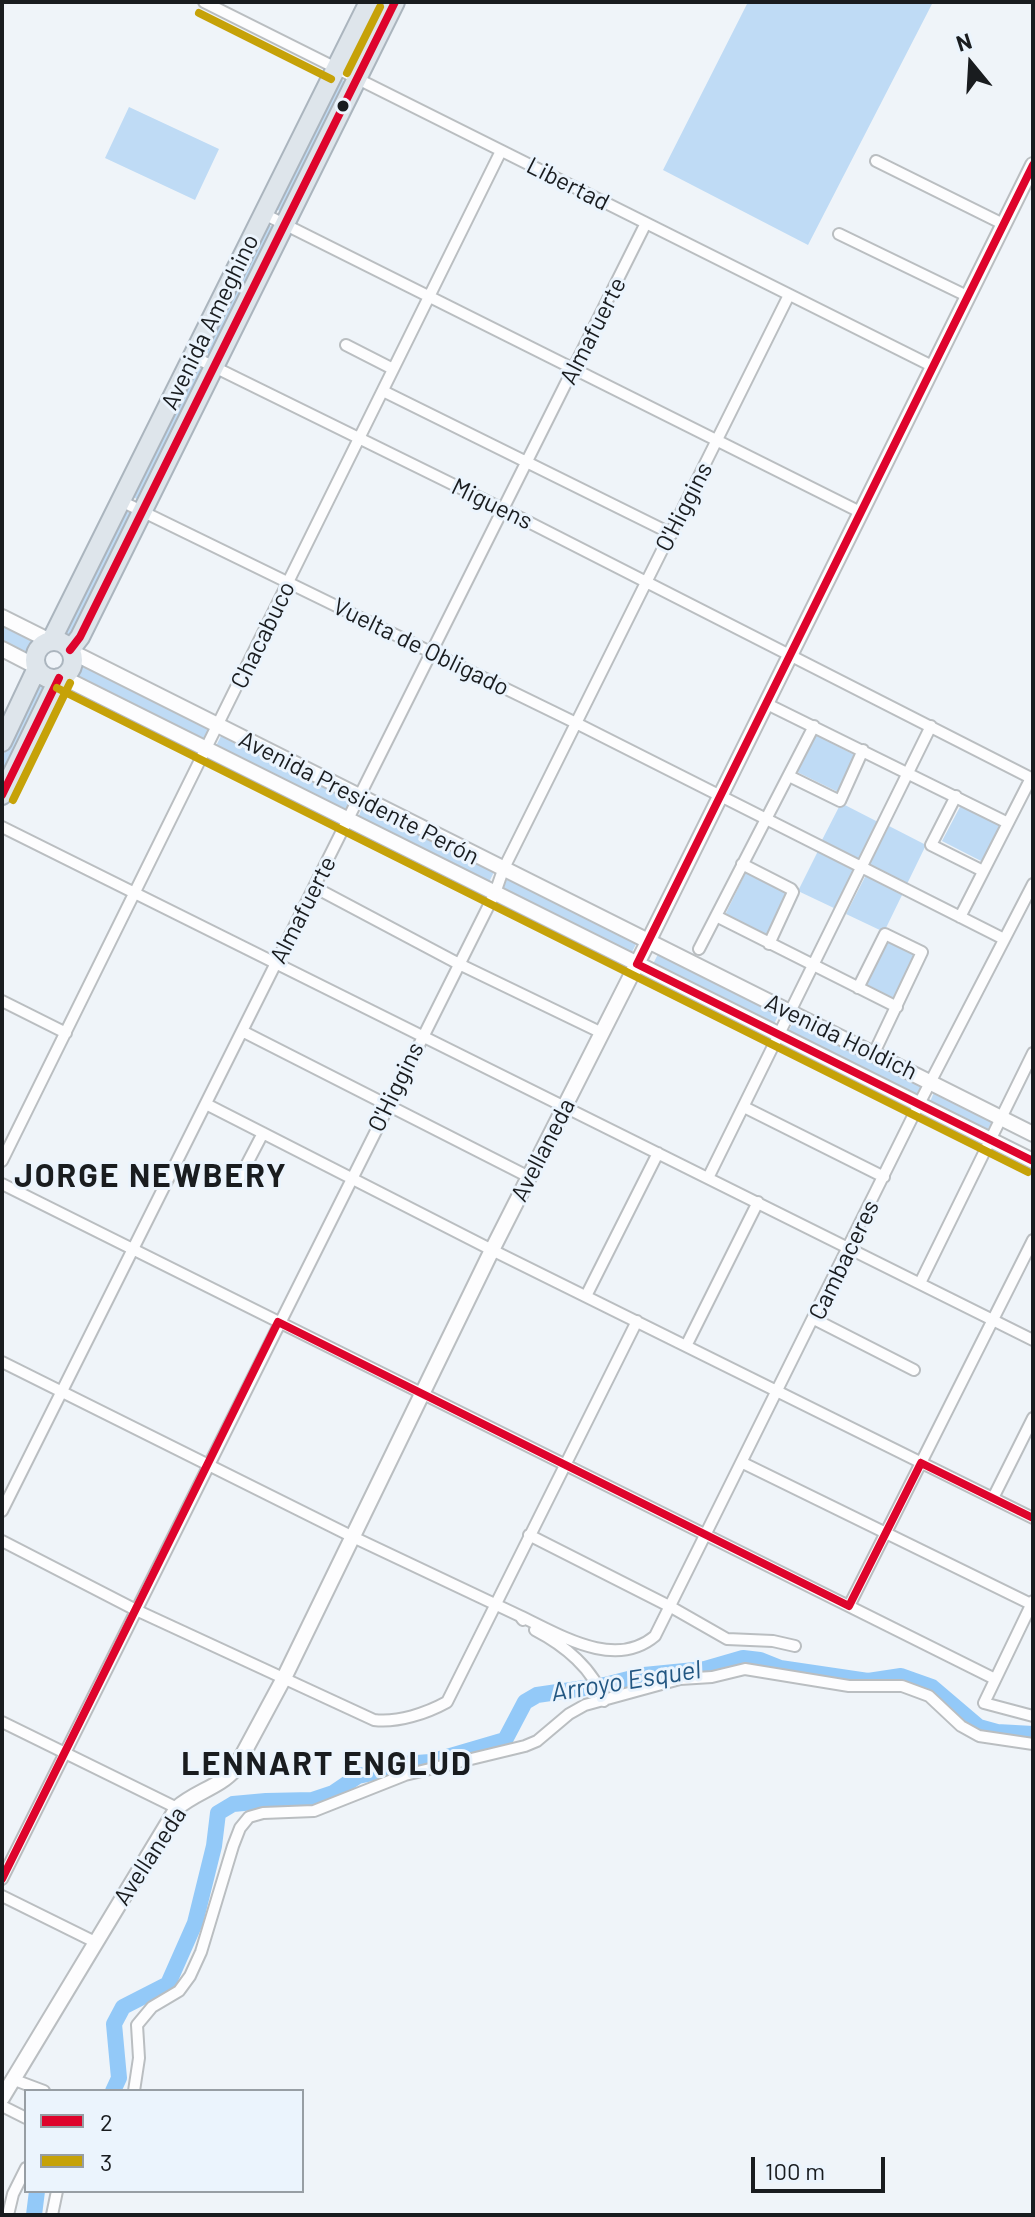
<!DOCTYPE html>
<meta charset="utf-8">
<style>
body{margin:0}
#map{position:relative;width:1035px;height:2217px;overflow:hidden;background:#eff4f9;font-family:Barlow,sans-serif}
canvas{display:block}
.frame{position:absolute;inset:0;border:4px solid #191c1f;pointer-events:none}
.legend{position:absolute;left:24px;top:2089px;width:280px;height:104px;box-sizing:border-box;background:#ebf4fd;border:2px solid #979ea4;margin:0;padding:10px 14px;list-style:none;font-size:24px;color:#191c1f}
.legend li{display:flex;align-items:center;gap:16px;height:40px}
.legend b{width:40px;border:2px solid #979ea4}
.north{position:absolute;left:931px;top:24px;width:80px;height:80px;-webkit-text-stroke:6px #ebf4fd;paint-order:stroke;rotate:342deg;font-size:22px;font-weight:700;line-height:32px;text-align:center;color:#191c1f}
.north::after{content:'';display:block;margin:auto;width:28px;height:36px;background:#191c1f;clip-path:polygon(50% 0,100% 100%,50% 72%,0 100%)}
.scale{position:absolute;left:751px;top:2157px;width:134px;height:36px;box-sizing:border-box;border:4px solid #191c1f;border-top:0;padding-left:10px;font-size:24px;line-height:28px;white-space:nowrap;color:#191c1f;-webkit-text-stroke:6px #ebf4fd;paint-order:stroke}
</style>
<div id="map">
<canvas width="1035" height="2217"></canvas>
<div class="frame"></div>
<ul class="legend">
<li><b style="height:10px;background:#de042c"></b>2</li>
<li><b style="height:10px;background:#c6a208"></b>3</li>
</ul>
<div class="north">N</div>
<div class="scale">100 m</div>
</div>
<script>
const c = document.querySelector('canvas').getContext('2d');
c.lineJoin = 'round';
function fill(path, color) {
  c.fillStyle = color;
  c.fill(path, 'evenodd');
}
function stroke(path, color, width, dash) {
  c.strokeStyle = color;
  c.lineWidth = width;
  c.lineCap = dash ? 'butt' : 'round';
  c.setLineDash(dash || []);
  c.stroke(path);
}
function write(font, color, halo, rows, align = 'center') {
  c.font = font + ' Barlow,sans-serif';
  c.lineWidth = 6;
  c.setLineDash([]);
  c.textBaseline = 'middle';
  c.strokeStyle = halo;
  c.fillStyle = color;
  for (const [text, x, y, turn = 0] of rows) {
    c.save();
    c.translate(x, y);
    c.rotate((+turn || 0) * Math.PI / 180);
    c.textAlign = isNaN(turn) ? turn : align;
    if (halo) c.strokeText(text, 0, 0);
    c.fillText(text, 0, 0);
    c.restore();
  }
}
const green = new Path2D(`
 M748,2H933L808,245L663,170Z
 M337,78L347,82L284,213L274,208Z
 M129,107L219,149L195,200L105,158Z
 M266,224L277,229L213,356L203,351Z
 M194,365L205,370L141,501L131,496Z
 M124,507L134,512L71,642L61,638Z
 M2,625L38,643L32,656L2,642Z
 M80,663L211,727L205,740L74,676Z
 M40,678L51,683L2,784V758Z
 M222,734L353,798L346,812L215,748Z
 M816,735L857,756L838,792L797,772Z
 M841,803L878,822L858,861L821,842Z
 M961,805L1002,825L983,862L942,841Z
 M363,806L495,870L488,884L357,820Z
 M889,826L926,845L907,884L869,865Z
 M818,851L855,870L836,909L798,891Z
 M746,872L790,893L768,937L725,915Z
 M866,875L903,893L884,932L846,914Z
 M507,876L638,940L631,954L500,890Z
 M888,941L917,955L894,1002L865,987Z
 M659,952L780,1012L774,1024L653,964Z
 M794,1021L925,1085L918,1098L787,1034Z
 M935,1090L993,1119L986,1133L929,1104Z`);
const river = new Path2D(`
 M113,2091L119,2078L114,2024L123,2007L168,1984L195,1923L214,1846L218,1813L233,1804L266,1801L312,1800L333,1793L358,1776L387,1770L403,1764L430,1762L505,1740L525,1702L537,1695L605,1685L644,1675L705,1669L743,1658L760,1660L780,1668L868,1681L901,1676L932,1687L979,1727L997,1732L1033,1734
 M34,2215L37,2191`);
const street = new Path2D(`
 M204,2L932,366
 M876,161L1003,224
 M264,214L860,512
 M839,234L967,296
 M346,345L393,369
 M192,356L503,509L1033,779
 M383,391L672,534
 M121,501L576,723L1004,939
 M765,703L1008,823
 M789,776L840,801L863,750
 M956,796L931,845L983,871
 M2,827L1033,1340
 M742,864L791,889L793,892L769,944
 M314,887L459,964L602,1033
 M716,916L897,1007
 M960,917L1031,778
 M699,949L814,726
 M858,988L885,934L922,952L874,1053
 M2,1001L66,1033
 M242,1031L529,1177
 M206,1104L492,1250L1033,1518
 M744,1107L884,1177
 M2,1161L501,151
 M708,1178L931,726
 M239,1179L263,1133
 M2,1184L995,1679
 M920,1283L1033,1053
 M586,1296L658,1153
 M814,1319L914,1370
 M686,1346L758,1202
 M2,1362L353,1537L520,1616L523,1620
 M743,1463L1033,1605
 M993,1498L1033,1418
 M2,1511L646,223
 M529,1535L671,1607L727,1639L773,1641L795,1646
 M2,1541L136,1610L374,1720C398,1723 427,1713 447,1702L637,1321
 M1033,1601L984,1703L1033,1716
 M849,1606L1033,1240
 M520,1616C560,1635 615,1670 655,1636L919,1104L1033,884
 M535,1630C564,1645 594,1669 604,1701
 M2,1722L177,1808
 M2,1879L495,893L503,870L789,295
 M2,1896L95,1942
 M12,2079L44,2091
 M134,2091L139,2058L137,2025L152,2007L179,1991L190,1976L201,1952L233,1846L240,1828L249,1817L263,1813L314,1811L405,1775L525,1746L537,1741L569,1714L585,1705L680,1679L712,1677L745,1669L849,1686H902L929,1696L961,1726L979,1736L1033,1744
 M2,2106L26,2118
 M8,2215L13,2194L26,2168
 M52,2215L57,2191`);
const secondary = new Path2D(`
 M2,617L50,641
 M2,649L37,667
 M72,652L1033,1134
 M62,677L1033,1161
 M2,2098L177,1808C195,1792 220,1787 235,1769L284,1678L492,1250L648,942L1033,165`);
const highway = new Path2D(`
 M51,641L369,2
 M35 660a19 19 0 1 1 38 0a19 19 0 1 1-38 0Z
 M70,650L80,637L395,2
 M2,742L37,668
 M2,795L59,678`);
const bus1 = new Path2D(`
 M70,650L80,637L395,2
 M2,795L59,678
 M637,964L1033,165
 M637,964L1033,1161
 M278,1322L849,1606
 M921,1463L1033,1518
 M849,1606L921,1463
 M2,1879L278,1322`);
const bus2 = new Path2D(`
 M199,13L331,79
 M347,73L380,7
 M57,688L1028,1172
 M13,800L70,683`);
const markers = [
 [343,106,7,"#191c1f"]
];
const streetNames = [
 ["Libertad",568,184,27],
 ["Avenida Ameghino",210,322,-64],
 ["Almafuerte",593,331,-63],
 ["Miguens",492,504,26],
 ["O'Higgins",684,507,-63],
 ["Chacabuco",263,635,-64],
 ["Vuelta de Obligado",421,647,26],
 ["Avenida Presidente Perón",359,798,27],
 ["Almafuerte",303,910,-63],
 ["Avenida Holdich",841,1037,26],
 ["O'Higgins",396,1087,-64],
 ["Avellaneda",543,1150,-63],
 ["Cambaceres",844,1260,-64],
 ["Avellaneda",150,1856,-57]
];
const waterNames = [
 ["Arroyo Esquel",626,1681,-9]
];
const districtNames = [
 ["JORGE NEWBERY",151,1176],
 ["LENNART ENGLUD",327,1764]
];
fill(green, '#bfdbf5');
stroke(river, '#93c9f8', 16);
stroke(street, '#babec1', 14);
stroke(secondary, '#babec1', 18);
stroke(highway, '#abb5be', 22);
stroke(street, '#fdfdfe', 10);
stroke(secondary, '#fdfdfe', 14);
stroke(highway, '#dee5eb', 18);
stroke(bus1, '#de042c', 8);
stroke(bus2, '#c6a208', 8);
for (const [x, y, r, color] of markers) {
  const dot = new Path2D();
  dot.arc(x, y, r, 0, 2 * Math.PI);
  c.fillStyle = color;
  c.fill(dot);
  stroke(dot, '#ebf4fd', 3);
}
write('24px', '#191c1f', '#ebf4fd', streetNames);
write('italic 26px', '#235782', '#ebf4fd', waterNames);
c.letterSpacing = '2px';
write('bold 32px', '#191c1f', '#ebf4fd', districtNames);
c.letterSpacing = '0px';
</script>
